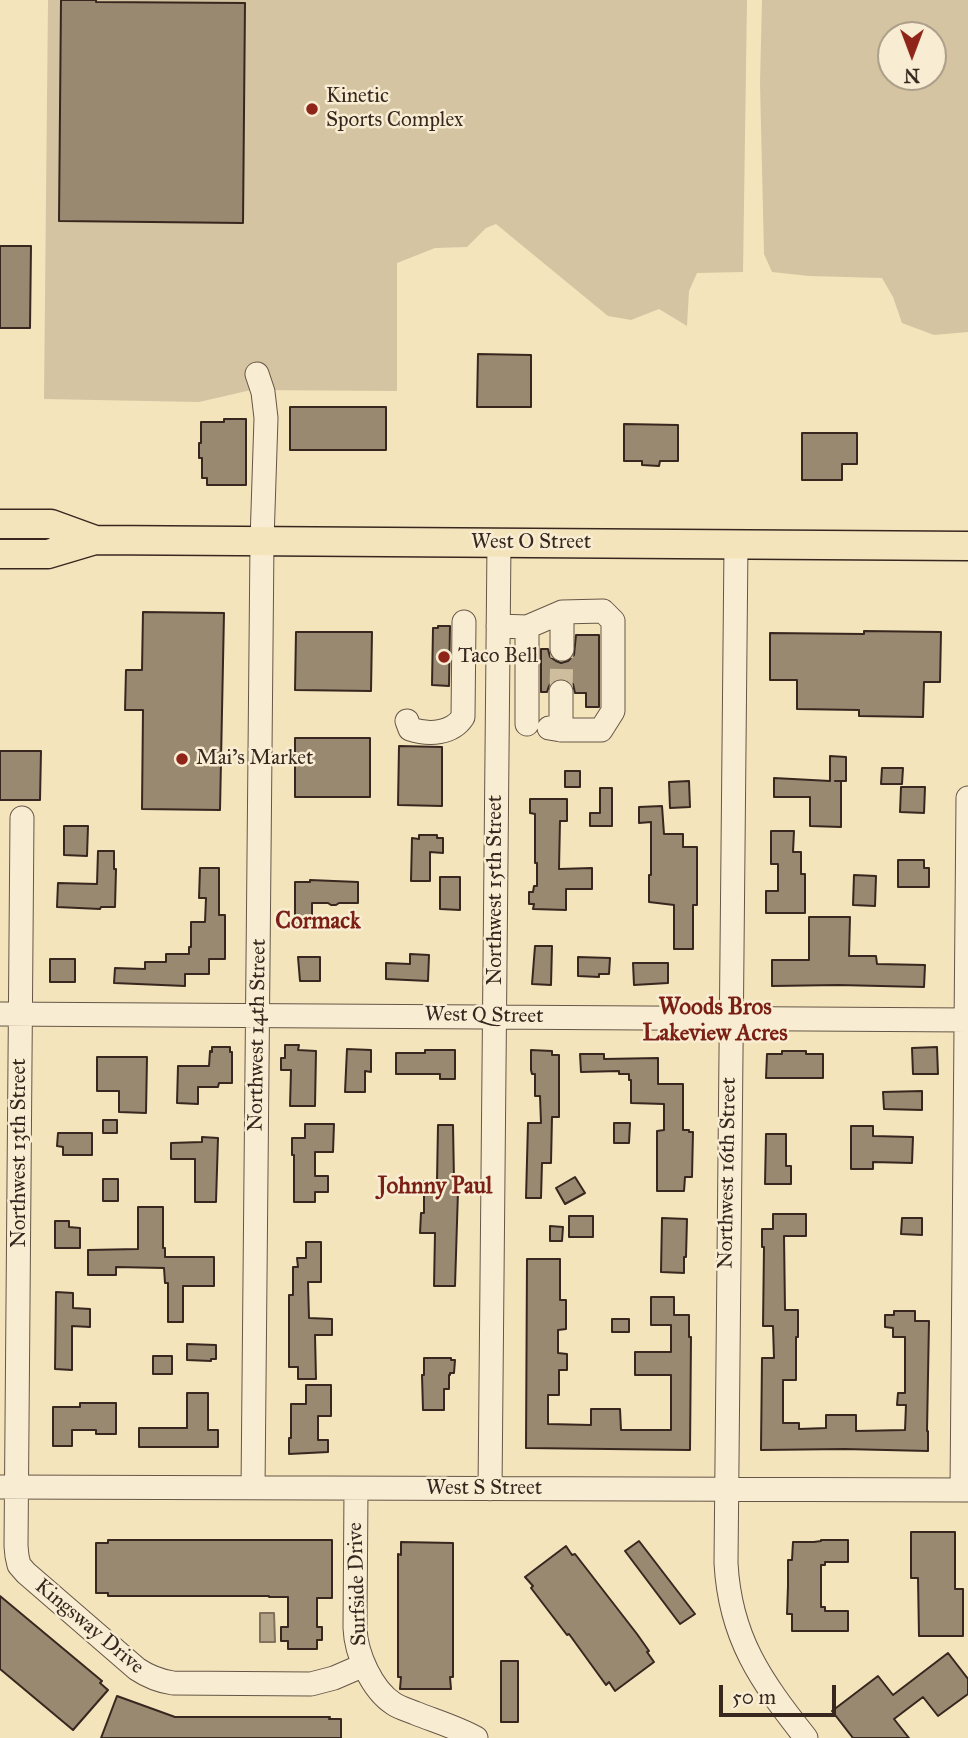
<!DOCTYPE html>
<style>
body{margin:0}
#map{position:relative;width:968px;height:1738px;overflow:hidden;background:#f4e4bc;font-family:"IM FELL Great Primer",serif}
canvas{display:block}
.north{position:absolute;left:877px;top:21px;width:70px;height:70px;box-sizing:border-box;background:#f8edd3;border:2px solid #ab9e8b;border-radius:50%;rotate:180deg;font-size:19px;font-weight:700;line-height:28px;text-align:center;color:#37271f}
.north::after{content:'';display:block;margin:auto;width:24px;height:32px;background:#8f2418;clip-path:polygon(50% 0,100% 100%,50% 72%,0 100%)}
.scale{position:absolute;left:719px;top:1685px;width:117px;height:32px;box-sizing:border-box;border:4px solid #37271f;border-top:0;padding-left:9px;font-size:21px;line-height:24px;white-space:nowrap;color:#37271f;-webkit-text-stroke:5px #f8edd3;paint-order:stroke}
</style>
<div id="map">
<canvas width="968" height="1738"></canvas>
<div class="north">N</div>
<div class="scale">50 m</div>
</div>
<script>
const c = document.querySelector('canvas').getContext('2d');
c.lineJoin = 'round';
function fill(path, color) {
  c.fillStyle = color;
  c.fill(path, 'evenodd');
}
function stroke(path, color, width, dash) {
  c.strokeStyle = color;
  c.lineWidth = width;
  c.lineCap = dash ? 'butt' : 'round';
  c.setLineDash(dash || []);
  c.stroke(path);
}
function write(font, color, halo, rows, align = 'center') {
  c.font = font + ' "IM FELL Great Primer",serif';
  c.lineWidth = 5;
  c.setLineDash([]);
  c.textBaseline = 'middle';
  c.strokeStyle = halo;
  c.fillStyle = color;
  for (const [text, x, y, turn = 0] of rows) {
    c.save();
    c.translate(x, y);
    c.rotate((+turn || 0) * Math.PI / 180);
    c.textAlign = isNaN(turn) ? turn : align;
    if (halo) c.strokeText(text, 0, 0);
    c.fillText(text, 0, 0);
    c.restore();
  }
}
const green = new Path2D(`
 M48,0H747L743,272L697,273L689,291L687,326L659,309L631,320L608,316L496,224L486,228L467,247L435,248L397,263V391L251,390L199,402L44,399Z
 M762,0H968V332L934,335L902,323L893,297L882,278L809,276L772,272L764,254L760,83ZM891,35H933V77H891Z`);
const water = new Path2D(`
 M260,1613H274L275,1642H260Z`);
const building = new Path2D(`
 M61,0H96V2L245,3L243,223L59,221Z
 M0,246H31L30,328H0Z
 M478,354L531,355V407H477Z
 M290,407H386V450H290Z
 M224,419H246V485H207V478H202V458H199V443H201V422H224Z
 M624,424L678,425V461H660L659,466L642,465V461H624Z
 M802,433H857V464H842V480H802Z
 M143,612L224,613L220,810L142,809L143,710H125L126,670H142Z
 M438,626H450L449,686L432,685L433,628H438Z
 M864,631L941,632L940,682H924L923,717L859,716V710L797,709V680H770V633L864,634Z
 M296,632H372L371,691L295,690Z
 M576,635H599V707H586V693H575L573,684L567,680L562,678L553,680L549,686L547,692H541V649H548L550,657L556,661L561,663L568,661L574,655Z
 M295,738H370V797H295Z
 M399,746L442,747V806L398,805Z
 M0,751H41L40,800H0Z
 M830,756L846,757V781H835H841V827L810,826V797H774V778L830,781Z
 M882,768H903L902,784H881Z
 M565,771H580V787H565Z
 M689,781L690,807L670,808L669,782Z
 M901,787H925L924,813L900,812Z
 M600,788H612V826H590V813H600Z
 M530,799H567V821H560L559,869L592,868V889H566V910L533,909L534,904H529V892H533L534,886H537V863H535V814L530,813Z
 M662,806L664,834H683V847H697V905H693V949H674V905L649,902V875H651V822L639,823V807Z
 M64,826H88L87,856L64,855Z
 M771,831H794L793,852H801V874H805V913H766V891H778V864H771Z
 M419,835H437V838H443V853L430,852V881H411L412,838L419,839Z
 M98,851H114V869H116L115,907H101L100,909L57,907L58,883L97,884Z
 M898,860H924V868H929V887H898Z
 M200,868H219V915H225V959H209V974H185V986L114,983L115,968L145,969V962H166V954H189V947H191V922H205L206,898H199Z
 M854,875L876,876L875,906L853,905Z
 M440,877H460V910L440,909Z
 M310,880L358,882V903H339L336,905H331L328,903H312V923H295V882H310Z
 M809,917H850L849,956H876L877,964L925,965L924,987L838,985L772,986V960H809Z
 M535,946H552L551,985L532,984Z
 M410,954L429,955L428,981L386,979V963L410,964Z
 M298,957H320V981H300Z
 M578,957L610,958L609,974H599V977L578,976Z
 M50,959H75V982H50Z
 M633,963H668V983L634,985Z
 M285,1045H299L298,1050L316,1051L315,1106H290L291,1070H281V1058H285Z
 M212,1047H230V1052H232V1083H219L218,1087H198V1104L177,1103L178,1066H209L210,1051L212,1052Z
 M937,1047L938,1074H913L912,1048Z
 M347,1049L371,1050V1072L365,1071V1092H345Z
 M425,1050H455V1079H440V1074H396V1053H425Z
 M531,1050L552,1051V1055H559V1117H552L551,1163H542L541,1198H526L528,1123H541L540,1096H535V1074H532L531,1070Z
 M782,1051H806V1054H823V1078H766L767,1054H782Z
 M580,1054H604V1059L658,1058V1084H683V1130H689V1132H693L692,1177H685L684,1191H657V1131L664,1130V1104L631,1103V1080H629V1074H619V1071L581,1072Z
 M97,1057H147L146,1113L119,1112V1091H97Z
 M922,1091V1110L884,1109L883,1092Z
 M103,1120H117V1133H103Z
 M614,1123H630L629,1143H614Z
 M305,1124H334L333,1152H315V1176H328V1192H315V1202H294V1155H292V1138H305Z
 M438,1125H453L454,1181H455V1191H458L455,1286H434L435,1233H420L421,1213H424V1181H437Z
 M851,1126H873V1136L913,1137L912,1163L873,1162V1169H851Z
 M58,1133H92V1155H63V1147L57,1146Z
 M766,1134H786V1166H791V1184H765Z
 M202,1137L218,1138L216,1202H195V1159H171V1143L202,1142Z
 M575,1177L585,1193L565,1204L556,1188Z
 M103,1179H118V1201H103Z
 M138,1207H163V1248H165V1257H214V1286H183V1322H168V1283H165L164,1268L116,1267V1275H88V1250L138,1249Z
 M773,1214H806V1236H784L785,1310H798V1337H796V1380H783V1423H799V1429L826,1428V1415H856V1431L905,1430L906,1405H897L898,1393H905V1337H893V1328L885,1327V1315H894V1311H915V1321H929L927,1431H928V1451L844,1449L761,1450L762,1358H774L773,1326H763L764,1247H762V1229H773Z
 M569,1216H593V1237H569Z
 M662,1218L687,1219L686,1257H684V1273L661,1272Z
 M902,1218H922V1235L901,1234Z
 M55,1221H69V1227L80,1228V1248H55Z
 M550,1226L563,1227L562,1241H550Z
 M306,1242H321V1282H308L309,1318L332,1319V1335H315L316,1379H298V1367H289V1295H293V1267H298L297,1258H306Z
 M527,1259H560V1300H566V1329L558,1330V1353L567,1354V1370H559V1395H548V1424L591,1425V1409H620L621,1430H671V1375H635V1352H671V1325H651V1297H674V1315H689V1337H691L690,1450L526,1448Z
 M56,1292L73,1293V1308L90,1309V1327L72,1326V1370L55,1369Z
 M612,1319H629V1332H612Z
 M187,1344L216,1345V1359H211V1361L187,1360Z
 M153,1356H172V1374H153Z
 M424,1358H451V1360H455L454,1373H450V1375H449V1389H444V1410H423L422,1375H424Z
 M306,1385H331V1416H318V1440H328V1452L289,1454V1438H291V1404H306Z
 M187,1393H208V1430H218V1447H139V1428H187Z
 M80,1403H116V1434H96V1430H72V1446H53V1407H80Z
 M911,1532H955V1589H963V1636H919L918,1578H911Z
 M108,1540H332V1598H317V1627H322V1640H317V1649H288V1641H281V1627H288V1597H269V1596H108V1593H96V1543H108Z
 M821,1540H848V1562H825V1565H821V1607H825V1611H848V1631H792V1614H787L788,1586V1560H792L793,1542H814L821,1541Z
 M639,1541L695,1614L680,1624L625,1551Z
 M401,1542L453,1543V1677H450L451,1689H400L401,1677H398V1554L401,1555Z
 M566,1546L572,1555L575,1554L637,1634L649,1651L647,1652L654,1662L615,1691L609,1682L606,1685L569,1634L567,1635L531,1588L533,1586L525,1577Z
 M0,1596L102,1681L100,1683L108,1690L73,1730L0,1669Z
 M948,1653L968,1679V1694L938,1716L923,1697L894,1719L909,1738H853L832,1711L878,1676L893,1695Z
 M501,1661H518V1722H501Z
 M117,1696L175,1717H330L329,1719H341V1738H101Z`);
const minorTunnel = new Path2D(`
 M561,692L562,649`);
const minor = new Path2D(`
 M736,544L726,1563C730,1638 761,1681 806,1738
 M498,626L527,627V724
 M527,627L562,612V649
 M407,721L410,729C429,735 452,734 463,717L464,622
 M549,728L561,730V692
 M561,730H601L613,711V621L603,611L562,612
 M22,818L16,1546L17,1556L19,1565L26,1573L137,1669C149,1677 159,1681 173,1683L311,1684L334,1678L364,1665
 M0,1014L968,1020
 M0,1487L968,1490
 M253,1488L262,541L266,418L263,392L257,374
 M356,1489L355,1628C356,1654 372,1690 394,1704C400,1708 408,1710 415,1713C435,1721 456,1727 476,1738
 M490,1489L499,543
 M962,1490L968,798`);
const major = new Path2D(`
 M0,524H51L95,540
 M0,554H48L95,540L968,546`);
const markers = [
 [312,109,7,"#8f2418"],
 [444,657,7,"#8f2418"],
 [182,759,7,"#8f2418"]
];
const poiNames = [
 ["Kinetic",326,97],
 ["Sports Complex",326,121],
 ["Taco Bell",458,657],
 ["Mai's Market",196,759]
];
const streetNames = [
 ["West O Street",531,543],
 ["Northwest 15th Street",496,890,-90],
 ["West Q Street",484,1016,1],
 ["Northwest 14th Street",258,1035,-89],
 ["Northwest 13th Street",20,1153,-90],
 ["Northwest 16th Street",728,1173,-89],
 ["West S Street",484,1489],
 ["Surfside Drive",358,1584,-92],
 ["Kingsway Drive",89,1627,40]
];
const neighbourhoodNames = [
 ["Cormack",318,922],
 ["Woods Bros",715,1008],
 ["Lakeview Acres",715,1034],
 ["Johnny Paul",435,1187]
];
fill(green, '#d4c4a1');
fill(water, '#b4a487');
stroke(water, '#82725d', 2);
fill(building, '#998971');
stroke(building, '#37271f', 2);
stroke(minorTunnel, '#cebe9d', 23, [23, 11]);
stroke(minor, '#665646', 25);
stroke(major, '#37271f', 31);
stroke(minor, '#f8edd3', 23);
stroke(major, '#f4e4bc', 28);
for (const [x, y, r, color] of markers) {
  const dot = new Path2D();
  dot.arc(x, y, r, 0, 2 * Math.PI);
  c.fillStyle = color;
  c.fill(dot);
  stroke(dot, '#f8edd3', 2.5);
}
write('21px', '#37271f', '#f8edd3', poiNames, 'left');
write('21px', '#37271f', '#f8edd3', streetNames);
write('bold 23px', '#7a1f14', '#f8edd3', neighbourhoodNames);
</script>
